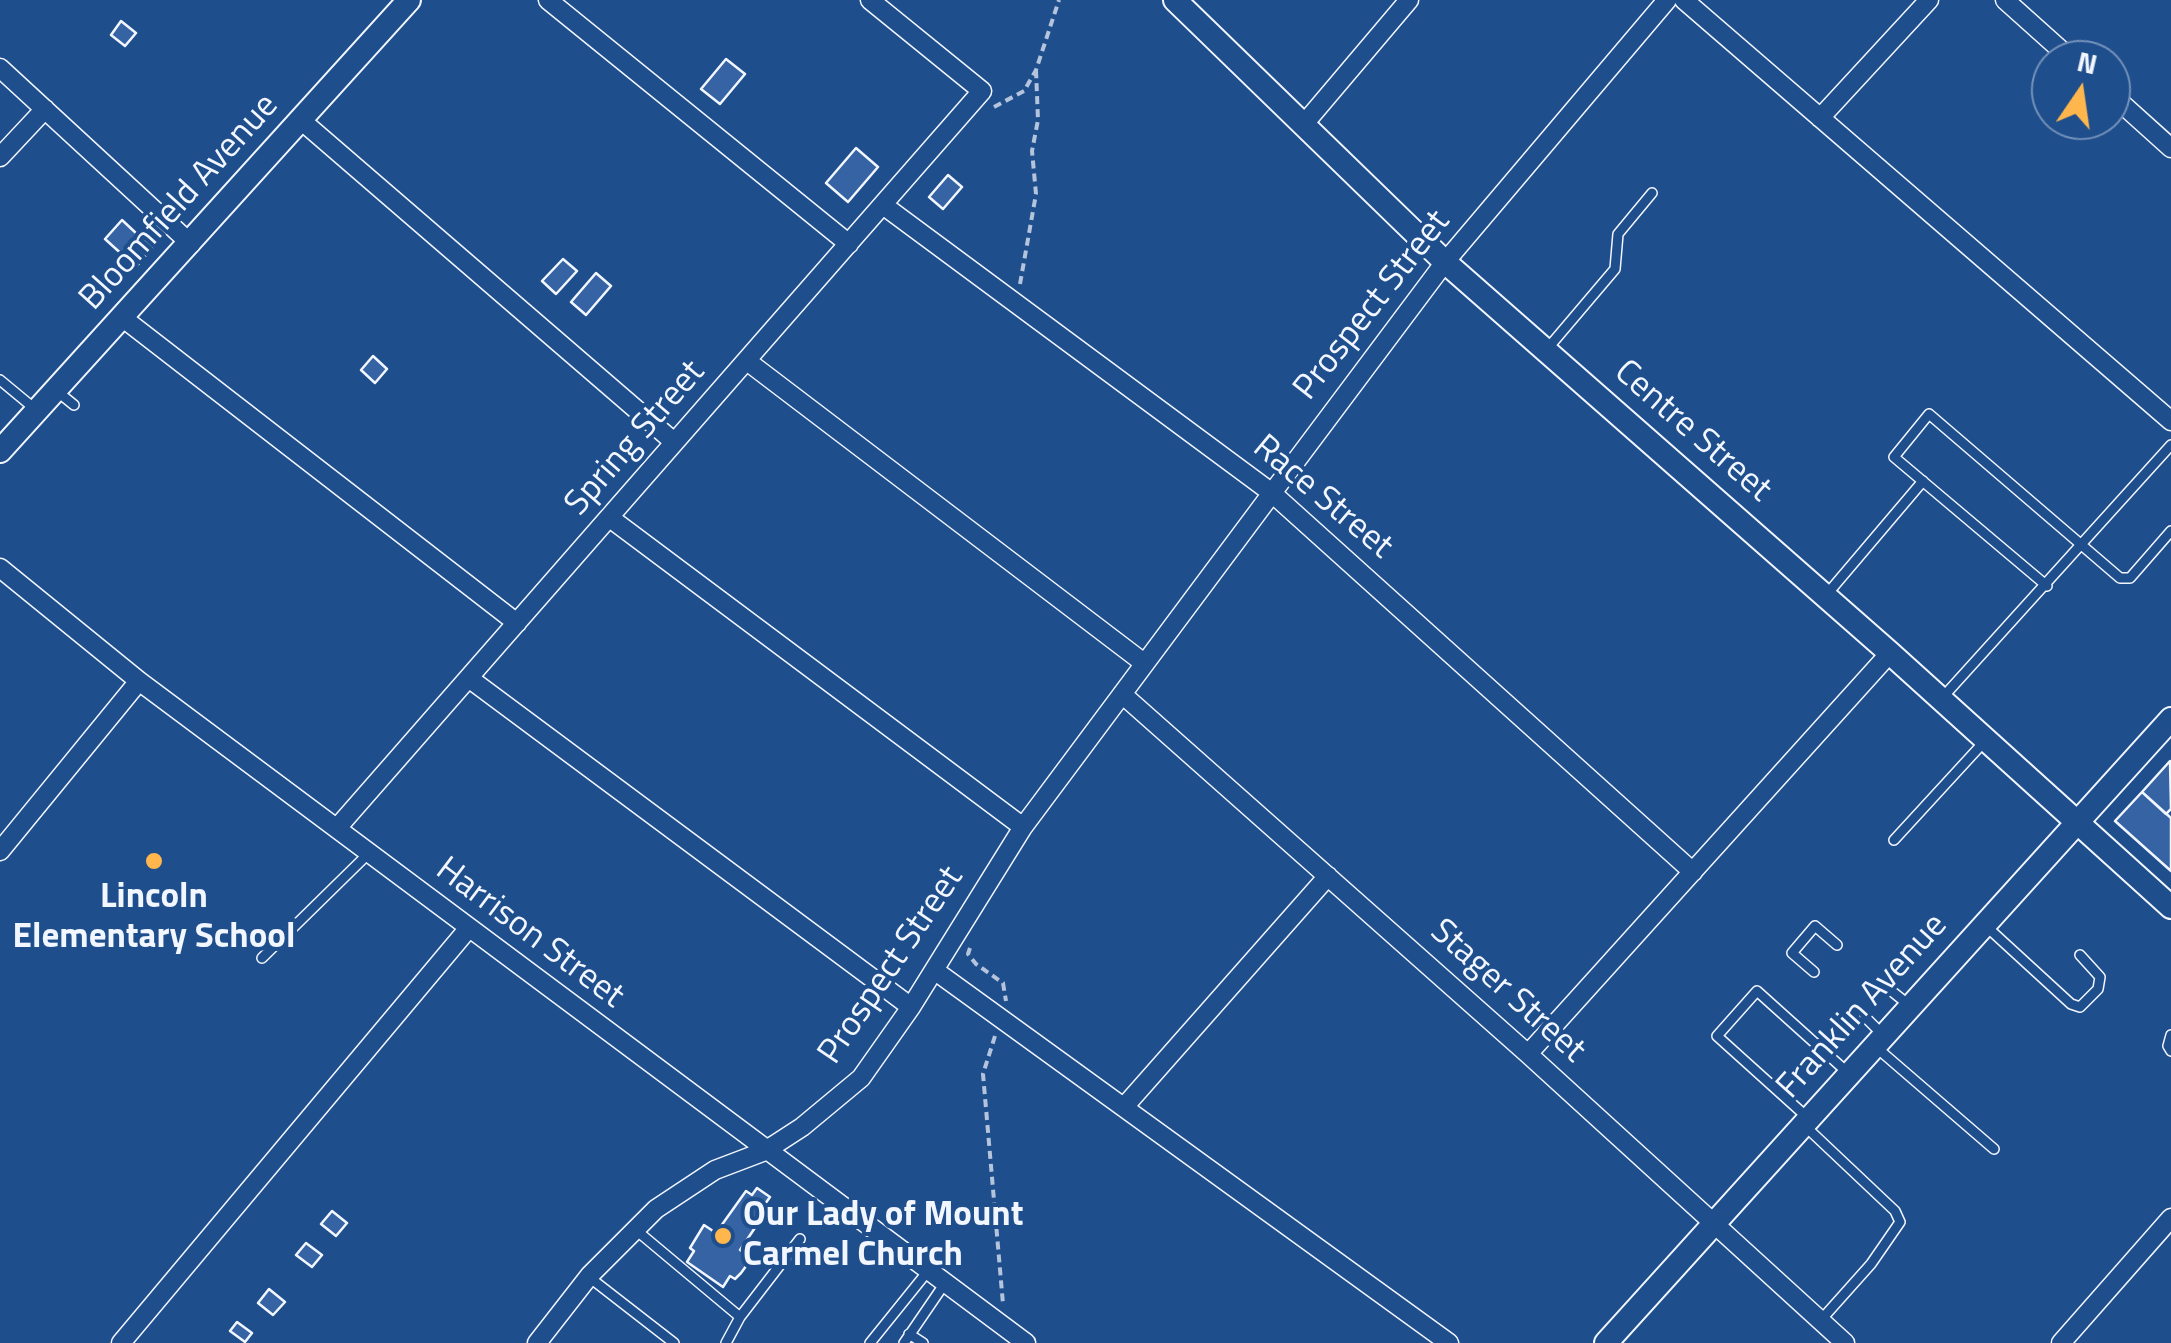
<!DOCTYPE html>
<style>
body{margin:0}
#map{position:relative;width:2171px;height:1343px;overflow:hidden;background:#1f4e8c;font-family:"Titillium Web",sans-serif}
canvas{display:block}
.north{position:absolute;left:2031px;top:40px;width:100px;height:100px;box-sizing:border-box;background:#1f4e8c;border:2px solid #7391ba;border-radius:50%;rotate:13deg;font-size:28px;font-weight:700;line-height:40px;text-align:center;color:#f2f6ff}
.north::after{content:'';display:block;margin:auto;width:35px;height:45px;background:#ffb74d;clip-path:polygon(50% 0,100% 100%,50% 72%,0 100%)}
</style>
<div id="map">
<canvas width="2171" height="1343"></canvas>
<div class="north">N</div>
</div>
<script>
const c = document.querySelector('canvas').getContext('2d');
c.lineJoin = 'round';
function fill(path, color) {
  c.fillStyle = color;
  c.fill(path, 'evenodd');
}
function stroke(path, color, width, dash) {
  c.strokeStyle = color;
  c.lineWidth = width;
  c.lineCap = dash ? 'butt' : 'round';
  c.setLineDash(dash || []);
  c.stroke(path);
}
function write(font, color, halo, rows, align = 'center') {
  c.font = font + ' "Titillium Web",sans-serif';
  c.lineWidth = 8;
  c.setLineDash([]);
  c.textBaseline = 'middle';
  c.strokeStyle = halo;
  c.fillStyle = color;
  for (const [text, x, y, turn = 0] of rows) {
    c.save();
    c.translate(x, y);
    c.rotate((+turn || 0) * Math.PI / 180);
    c.textAlign = isNaN(turn) ? turn : align;
    if (halo) c.strokeText(text, 0, 0);
    c.fillText(text, 0, 0);
    c.restore();
  }
}
const building = new Path2D(`
 M121,21L136,33L125,46L111,35Z
 M726,59L745,74L720,104L701,89Z
 M856,148L878,167L848,202L826,183Z
 M948,175L962,187L943,209L929,197Z
 M122,220L152,248L136,267L105,239Z
 M563,259L577,271L556,294L542,281Z
 M596,273L611,286L586,315L571,302Z
 M373,356L387,369L375,383L361,370Z
 M2170,761L2171,809L2166,814L2142,792Z
 M2142,792L2171,818V871L2115,821Z
 M757,1188L770,1197L765,1204L769,1207L740,1250L752,1258L741,1273L735,1279L730,1276L723,1287L687,1262L694,1251L690,1248L704,1225L716,1233L746,1191L752,1195Z
 M332,1211L347,1223L336,1236L321,1224Z
 M306,1243L322,1255L312,1267L296,1255Z
 M269,1289L285,1302L273,1315L258,1303Z
 M237,1322L252,1333L245,1342L230,1331Z`);
const path = new Path2D(`
 M994,107L1024,91L1036,70L1059,0
 M1020,284L1036,194L1032,151L1038,120L1036,70
 M970,948L968,954L976,964L1003,983L1006,1001
 M995,1036L983,1074L1003,1304`);
const lane = new Path2D(`
 M1548,348L1615,269L1618,234L1652,193
 M0,380L35,409
 M58,392L74,405
 M2047,586L1894,457L1929,414L2120,578H2130L2171,531
 M1828,593L1923,481
 M1943,697L2171,445
 M1894,840L1984,742
 M1987,927L2071,1004L2080,1007L2098,989L2100,977L2080,955
 M262,958L369,853
 M1814,972L1792,953L1815,926L1837,945
 M1889,989L1909,1005
 M1865,1017L1884,1036
 M2171,1035L2168,1046L2171,1051
 M1877,1048L1994,1149
 M1808,1118L1717,1036L1757,991L1847,1072
 M1805,1126L1895,1211L1900,1222L1871,1264L1821,1320
 M636,1230L740,1317
 M589,1277L674,1343
 M909,1334L923,1343
 M726,1343L740,1317L800,1239
 M870,1343L928,1271
 M904,1343L945,1283`);
const street = new Path2D(`
 M548,0L849,244
 M1684,0L2171,421
 M2005,0L2072,60
 M0,68L191,244
 M2111,94L2171,148
 M1820,118L1929,0
 M302,121L674,442
 M1304,124L1409,0
 M0,157L45,109
 M883,205L1272,493L1693,872
 M123,318L517,623
 M747,361L1144,663
 M610,518L1023,827
 M0,568L139,681L1026,1343
 M470,679L911,1007
 M1122,694L1528,1054L1845,1343
 M337,828L982,91L870,0
 M0,851L139,681
 M934,970L1449,1343
 M1528,1054L1890,653
 M1124,1107L1328,876
 M121,1343L468,929
 M537,1343L590,1275L656,1209L715,1170L765,1151L802,1127L861,1078L911,1007L1023,827L1272,493L1445,262L1667,0
 M2061,1343L2171,1218`);
const secondary = new Path2D(`
 M1175,0L1445,262L1890,653L2171,907
 M0,451L409,0
 M1606,1343L2171,719`);
const markers = [
 [154,861,10,"#ffb74d"],
 [723,1236,10,"#ffb74d"]
];
const streetNames = [
 ["Bloomfield Avenue",180,203,-48],
 ["Prospect Street",1373,306,-52],
 ["Centre Street",1692,432,41],
 ["Spring Street",636,439,-49],
 ["Race Street",1322,498,40],
 ["Harrison Street",529,934,37],
 ["Prospect Street",892,966,-56],
 ["Stager Street",1507,992,42],
 ["Franklin Avenue",1863,1007,-48]
];
const poiNames = [
 ["Lincoln",154,898],
 ["Elementary School",154,938],
 ["Our Lady of Mount",743,1216,"left"],
 ["Carmel Church",743,1256,"left"]
];
fill(building, '#3563a3');
stroke(building, '#f2f6ff', 2.5);
stroke(lane, '#f2f6ff', 12);
stroke(street, '#f2f6ff', 21);
stroke(secondary, '#f2f6ff', 26);
stroke(path, '#b3c4dc', 4, [8, 5]);
stroke(lane, '#1f4e8c', 9);
stroke(street, '#1f4e8c', 18);
stroke(secondary, '#1f4e8c', 22);
for (const [x, y, r, color] of markers) {
  const dot = new Path2D();
  dot.arc(x, y, r, 0, 2 * Math.PI);
  c.fillStyle = color;
  c.fill(dot);
  stroke(dot, '#1f4e8c', 4);
}
write('35px', '#f2f6ff', '#1f4e8c', streetNames);
write('bold 35px', '#f2f6ff', '#1f4e8c', poiNames);
</script>
